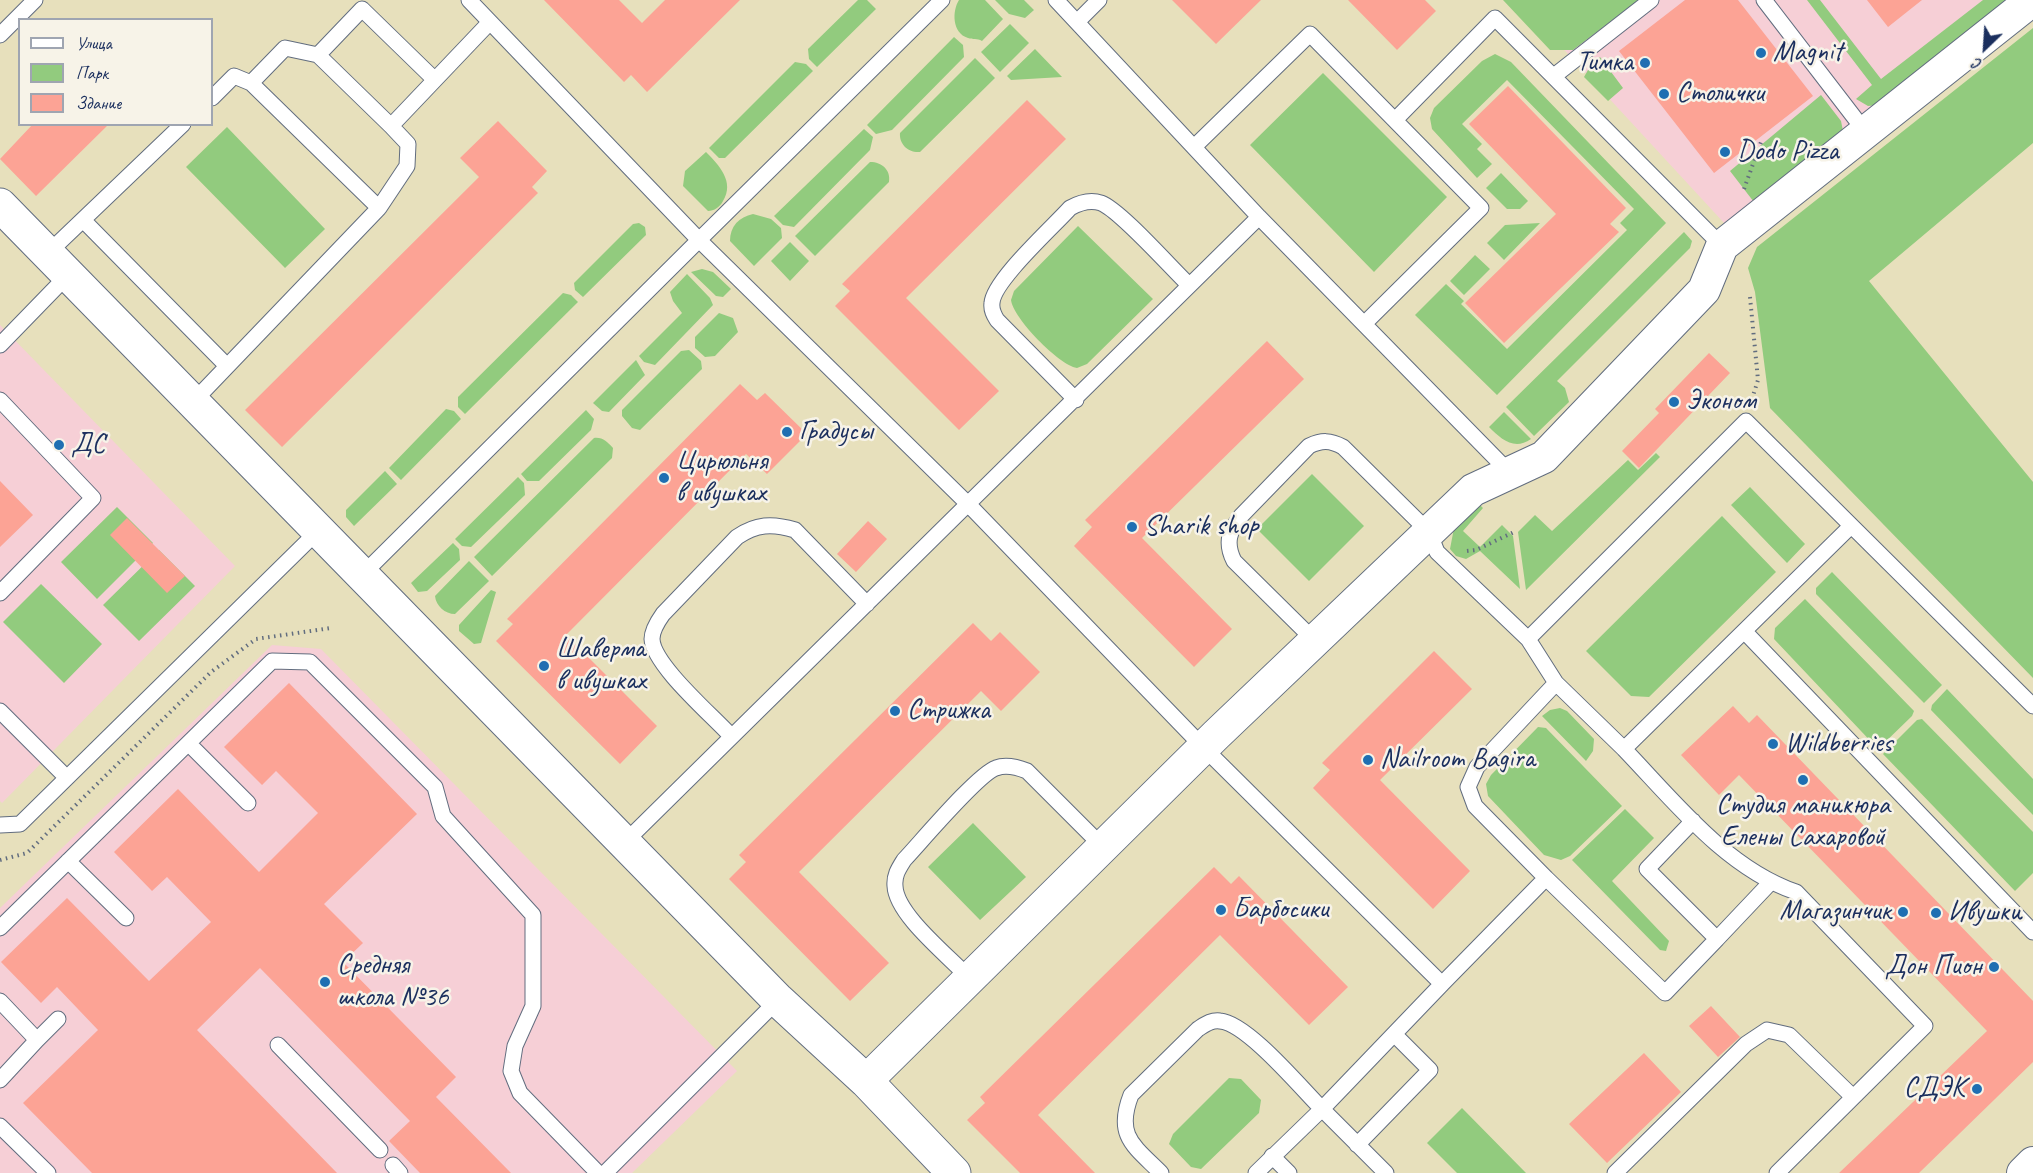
<!DOCTYPE html>
<meta charset="utf-8">
<style>
body{margin:0}
#map{position:relative;width:2033px;height:1173px;overflow:hidden;background:#e7e0bc;font-family:Caveat,sans-serif}
canvas{display:block}
.legend{position:absolute;left:18px;top:18px;width:195px;height:108px;box-sizing:border-box;background:#f7f3e8;border:2px solid #9fa5b1;margin:0;padding:8px 10px;list-style:none;font-size:18px;color:#1b2f5e}
.legend li{display:flex;align-items:center;gap:12px;height:30px}
.legend b{width:30px;border:2px solid #9fa5b1}
.north{position:absolute;left:1955px;top:18px;width:60px;height:60px;-webkit-text-stroke:4px #f7f3e8;paint-order:stroke;rotate:205deg;font-size:16px;font-weight:700;line-height:24px;text-align:center;color:#1b2f5e}
.north::after{content:'';display:block;margin:auto;width:21px;height:27px;background:#1b2f5e;clip-path:polygon(50% 0,100% 100%,50% 72%,0 100%)}
</style>
<div id="map">
<canvas width="2033" height="1173"></canvas>
<ul class="legend">
<li><b style="height:8px;background:#fff"></b>Улица</li>
<li><b style="height:16px;background:#92cb7e"></b>Парк</li>
<li><b style="height:16px;background:#fca395"></b>Здание</li>
</ul>
<div class="north">С</div>
</div>
<script>
const c = document.querySelector('canvas').getContext('2d');
c.lineJoin = 'round';
function fill(path, color) {
  c.fillStyle = color;
  c.fill(path, 'evenodd');
}
function stroke(path, color, width, dash) {
  c.strokeStyle = color;
  c.lineWidth = width;
  c.lineCap = dash ? 'butt' : 'round';
  c.setLineDash(dash || []);
  c.stroke(path);
}
function write(font, color, halo, rows, align = 'center') {
  c.font = font + ' Caveat,sans-serif';
  c.lineWidth = 5;
  c.setLineDash([]);
  c.textBaseline = 'middle';
  c.strokeStyle = halo;
  c.fillStyle = color;
  for (const [text, x, y, turn = 0] of rows) {
    c.save();
    c.translate(x, y);
    c.rotate((+turn || 0) * Math.PI / 180);
    c.textAlign = isNaN(turn) ? turn : align;
    if (halo) c.strokeText(text, 0, 0);
    c.fillText(text, 0, 0);
    c.restore();
  }
}
const built = new Path2D(`
 M1581,0H2014L1725,224L1545,29Z
 M0,325L235,566L2,803L0,801Z
 M272,645L321,649L737,1071L632,1173H0V908Z`);
const green = new Path2D(`
 M858,0H867L876,9L817,67L809,59L808,49Z
 M959,0H985L1003,19L982,41C977,38 973,40 968,38C952,33 952,11 959,0Z
 M995,0H1024L1034,10L1025,18L1009,14Z
 M1503,0H1639L1573,50H1550Z
 M1807,0H1820L1881,79L1983,0H2014L1878,105L1868,106L1856,99L1872,85Z
 M1010,24L1029,43L1000,72L981,52Z
 M2033,28V143L1869,281L2033,482V678L1770,408L1755,292L1748,268L1757,247Z
 M954,37L963,45L964,57L892,130L876,134L867,125Z
 M1035,49L1062,77L1011,80L1007,76Z
 M1495,54L1511,62L1666,223L1497,395L1415,315L1446,284L1464,301L1461,304L1507,349L1627,230L1620,223L1634,209L1507,80L1462,124L1482,144L1477,149L1492,164L1477,178L1432,129L1430,118L1434,108L1482,61Z
 M1600,57L1623,88L1608,101L1584,77L1592,63Z
 M975,58L995,78L920,152C908,153 899,144 900,133Z
 M795,62L806,64L813,71L725,158H719L709,148Z
 M1323,73L1447,197L1374,272L1250,145Z
 M1821,95L1841,121L1843,131L1757,206L1730,171Z
 M227,127L325,229L285,268L186,167Z
 M864,129L873,137L870,150L794,227L783,225L774,216Z
 M706,152C719,165 735,182 723,201C720,207 714,211 708,211L683,186L685,171Z
 M870,162C882,162 891,170 889,182L815,256L795,236Z
 M1501,173L1528,201L1520,209H1507L1486,188Z
 M753,214L771,219L781,228L782,238L754,266L730,241C730,226 739,217 753,214Z
 M639,223L645,227L646,235L583,297L575,290L574,283L633,224Z
 M1540,223L1504,260L1487,243L1505,225Z
 M1078,226L1153,299L1087,364L1077,368C1059,365 1013,318 1011,300L1014,291Z
 M1684,232L1692,241L1690,248L1557,381L1565,388L1569,402L1534,436L1506,407Z
 M790,242L809,261L790,281L771,261Z
 M1475,255L1490,269L1464,295L1450,281Z
 M702,269L713,272L731,289L723,297L716,296L691,272Z
 M687,274L710,298L713,305L655,365L644,362L639,356L682,313L673,301L670,292Z
 M563,293L571,295L578,302L465,414L458,407V397Z
 M719,313L733,318L738,332L715,356L705,357L695,348V337Z
 M689,350L701,361L702,369L640,430L632,428L622,416V410L681,351Z
 M636,360L645,375L609,412L602,411L593,403Z
 M446,409L454,411L461,419L401,480L389,468Z
 M586,410L594,419L591,430L539,481H527L521,474Z
 M1504,412L1531,439C1514,451 1501,439 1489,427Z
 M594,438C603,437 607,442 613,448L612,458L492,576L474,557Z
 M1656,453L1660,457L1526,590L1518,532L1535,515L1552,531L1628,460L1638,470Z
 M385,471L397,484L354,526L346,517V510Z
 M1312,474L1364,526L1309,581L1257,529Z
 M518,477L524,483L525,495L471,547L462,546L455,539Z
 M1750,487L1805,544L1787,563L1731,505Z
 M1477,502L1483,508L1463,531L1480,547L1502,525L1513,536L1520,589L1480,551L1466,559L1456,556L1450,549L1454,528Z
 M117,507L153,543L97,599L61,562Z
 M1722,516L1776,572L1649,697L1631,696L1586,651Z
 M453,543L459,549L460,560L427,591L418,592L411,583Z
 M159,550L195,586L139,641L103,605Z
 M469,561L489,581L455,614C445,614 436,606 435,596Z
 M1832,572L1942,685L1924,703L1816,594V588Z
 M41,584L102,644L64,683L3,622Z
 M491,590L496,592L481,643L474,644L459,631V625Z
 M1805,599L1914,711L1912,716L1878,749L1774,639L1775,628Z
 M1947,689L2033,779V815L1931,710L1932,705Z
 M1560,708L1567,711L1594,739L1593,751L1586,761L1542,716L1550,710Z
 M1922,719L2033,832V873L2015,891L1883,754L1917,720Z
 M1538,727L1546,728L1622,806L1570,856L1561,860L1544,855L1488,796L1486,784L1491,775Z
 M1625,809L1654,838L1612,881L1669,941L1666,951L1660,950L1572,860Z
 M973,823L1026,877L980,920L928,867Z
 M1229,1078L1241,1079L1261,1100L1259,1113L1201,1169L1191,1167L1169,1144L1173,1134Z
 M1462,1108L1526,1173H1457L1427,1143Z`);
const building = new Path2D(`
 M544,0H619L642,23L665,0H740L647,92L631,75L624,82Z
 M1172,0H1261L1216,44Z
 M1348,0H1425L1436,11L1397,50Z
 M1685,0H1738L1813,96L1714,173L1619,51Z
 M1867,0H1922L1888,27Z
 M1508,86L1626,208L1610,224L1619,232L1504,343L1465,303L1556,214L1469,124Z
 M1027,100L1066,139L906,298L999,391L959,430L835,306L850,291L842,284Z
 M498,121L547,171L532,187L538,193L282,447L245,410L479,177L460,158Z
 M33,124H109L36,196L0,159Z
 M1267,341L1304,379L1142,538L1232,629L1194,667L1074,546L1092,527L1085,520Z
 M1709,353L1730,373L1639,468L1622,451L1659,413L1655,409Z
 M740,384L757,400L765,393L807,434L767,474L746,454L566,635L657,726L620,764L496,641L513,624L507,619Z
 M0,481L33,515L0,547Z
 M127,518L185,576L167,593L110,535Z
 M868,521L887,539L856,572L837,554Z
 M973,623L991,641L1000,632L1040,672L1001,711L981,691L799,872L889,963L850,1001L729,879L746,862L739,855Z
 M1434,651L1472,689L1380,780L1470,871L1433,909L1313,788L1330,770L1322,763Z
 M289,683L417,814L324,904L363,943L343,962L456,1077L436,1097L511,1173H420L389,1141L410,1121L260,968L197,1030L337,1173H92L23,1103L98,1030L57,987L41,1003L1,962L67,898L149,981L211,922L167,877L152,891L114,852L178,789L259,872L318,813L276,771L262,785L224,747Z
 M1733,706L1749,723L1757,715L2033,1001V1062L1919,1173H1839L1987,1031L1739,775L1719,795L1681,755Z
 M1214,867L1231,884L1239,876L1348,987L1309,1025L1220,935L1038,1115L1095,1173H1020L967,1120L985,1103L980,1097Z
 M1711,1006L1740,1037L1718,1057L1689,1026Z
 M1644,1053L1681,1092L1607,1163L1569,1124Z`);
const path = new Path2D(`
 M1744,189L1761,142
 M1750,297L1758,380L1751,402
 M1467,551L1476,550L1514,532
 M0,860L27,853L211,672L256,639L331,628`);
const service = new Path2D(`
 M942,0L699,240L969,505L1204,748L1442,984L1322,1109C1301,1088 1247,1023 1220,1021C1211,1020 1206,1024 1198,1029L1131,1095C1115,1136 1134,1146 1161,1173
 M1056,0L1259,217L1509,472
 M1764,0L1864,130
 M1077,22L1099,0
 M0,35L35,0
 M318,55L362,9L434,79
 M1554,76L1651,0
 M251,83L285,48L318,55L391,126L490,22
 M1396,119L1495,18L1722,246
 M1194,147L1310,34L1481,208L1365,323
 M379,208L407,166L408,144L391,126
 M83,220L227,366
 M47,254L183,124
 M0,345L68,275
 M0,400L93,498L0,593
 M1076,400L997,320C994,315 991,310 992,303C993,281 1053,227 1070,208C1079,203 1089,199 1101,203C1120,210 1171,268 1189,285
 M192,403L379,208L251,83L234,76L212,98
 M362,575L699,240L469,0
 M1745,632L2033,932
 M1528,639L1746,421L2033,706
 M1315,641L1234,561C1225,543 1229,531 1241,516L1309,446C1322,440 1330,440 1343,447L1429,532L1437,552L1528,639L1556,683L1477,767L1468,787L1475,806L1546,878L1442,984
 M1556,683L1624,749
 M0,711L66,777
 M731,736C713,716 653,665 652,639C652,630 658,621 663,614L737,537C756,524 772,523 795,530L867,604
 M189,744L248,803
 M0,825L20,824L318,531
 M625,842L1259,217
 M68,861L126,918
 M1546,878L1665,993L1717,939L1647,869L1693,821
 M0,928L272,661L310,662L435,787L443,816L533,915V1006L515,1046L511,1071L520,1093L598,1173
 M1717,939L1770,883
 M970,979C950,957 896,915 895,886C894,875 899,868 904,860C921,842 978,774 996,768C1006,764 1017,767 1027,771L1103,847
 M0,1001L37,1040L0,1080
 M37,1040L58,1019
 M278,1045L380,1150
 M0,1126L48,1173
 M1357,1145L1430,1070L1395,1035
 M1272,1156L1289,1173
 M393,1165L400,1173
 M605,1173L778,1000
 M1256,1173L1322,1109L1386,1173
 M1615,1173L1746,1044L1767,1030L1789,1035L1853,1097
 M1777,1173L1925,1026L1796,892C1726,868 1674,801 1624,749L1850,527`);
const minor = new Path2D(`
 M866,1081L1216,735L1473,490L1544,457L1704,290L1722,246L2032,0
 M2023,1173L2033,1163`);
const tertiary = new Path2D(`
 M0,205L778,1000L866,1081L954,1173`);
const markers = [
 [1761,53,6,"#1f6fb2"],
 [1645,63,6,"#1f6fb2"],
 [1664,94,6,"#1f6fb2"],
 [1725,152,6,"#1f6fb2"],
 [1674,402,6,"#1f6fb2"],
 [787,432,6,"#1f6fb2"],
 [59,445,6,"#1f6fb2"],
 [664,478,6,"#1f6fb2"],
 [1132,527,6,"#1f6fb2"],
 [544,666,6,"#1f6fb2"],
 [895,711,6,"#1f6fb2"],
 [1773,744,6,"#1f6fb2"],
 [1368,760,6,"#1f6fb2"],
 [1803,780,6,"#1f6fb2"],
 [1221,910,6,"#1f6fb2"],
 [1903,912,6,"#1f6fb2"],
 [1936,913,6,"#1f6fb2"],
 [1994,967,6,"#1f6fb2"],
 [325,982,6,"#1f6fb2"],
 [1977,1089,6,"#1f6fb2"]
];
const poiNames = [
 ["Magnit",1773,53],
 ["Тимка",1633,63,"right"],
 ["Столички",1676,94],
 ["Dodo Pizza",1737,152],
 ["Эконом",1686,402],
 ["Градусы",799,432],
 ["ДС",71,445],
 ["Цирюльня",676,462],
 ["в ивушках",676,494],
 ["Sharik shop",1144,527],
 ["Шаверма",556,650],
 ["в ивушках",556,682],
 ["Стрижка",907,711],
 ["Wildberries",1785,744],
 ["Nailroom Bagira",1380,760],
 ["Студия маникюра",1803,806,"center"],
 ["Елены Сахаровой",1803,838,"center"],
 ["Барбосики",1233,910],
 ["Магазинчик",1891,912,"right"],
 ["Ивушки",1948,913],
 ["Средняя",337,966],
 ["школа №36",337,998],
 ["Дон Пион",1982,967,"right"],
 ["СДЭК",1965,1089,"right"]
];
fill(built, '#f6cfd6');
fill(green, '#92cb7e');
fill(building, '#fca395');
stroke(service, '#626d7f', 17);
stroke(minor, '#626d7f', 34);
stroke(tertiary, '#626d7f', 35);
stroke(path, '#626d7f', 4, [1.5, 4.5]);
stroke(service, '#fff', 15);
stroke(minor, '#fff', 32);
stroke(tertiary, '#fff', 33);
for (const [x, y, r, color] of markers) {
  const dot = new Path2D();
  dot.arc(x, y, r, 0, 2 * Math.PI);
  c.fillStyle = color;
  c.fill(dot);
  stroke(dot, '#f7f3e8', 2);
}
write('28px', '#1b2f5e', '#f7f3e8', poiNames, 'left');
</script>
